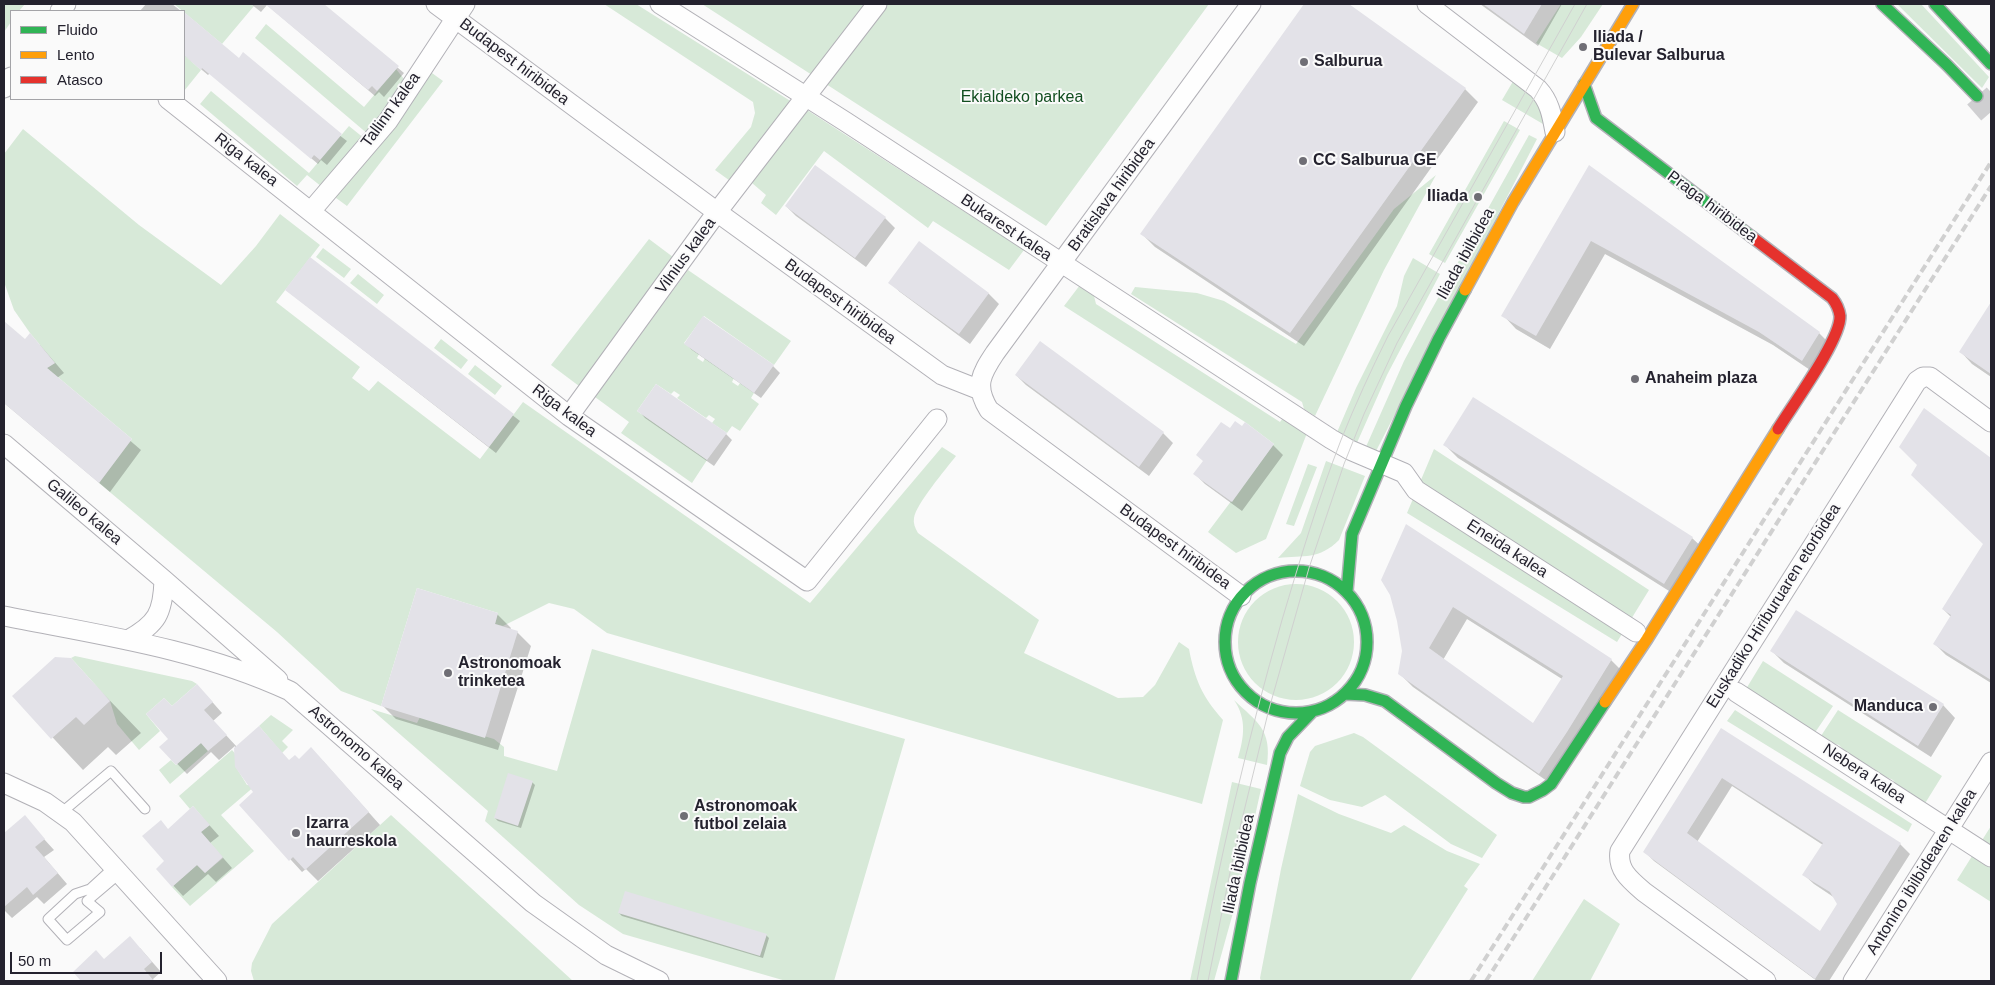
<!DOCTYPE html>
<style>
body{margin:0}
#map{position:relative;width:1995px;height:985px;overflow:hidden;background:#fafafa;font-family:Helvetica,sans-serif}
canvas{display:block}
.frame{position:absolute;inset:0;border:5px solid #24222e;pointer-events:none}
.legend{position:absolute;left:10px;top:10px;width:175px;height:90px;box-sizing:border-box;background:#fafafa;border:1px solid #a4a4a8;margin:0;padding:6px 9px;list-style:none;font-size:15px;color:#24222e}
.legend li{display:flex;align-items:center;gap:10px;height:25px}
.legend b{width:25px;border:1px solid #a4a4a8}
.scale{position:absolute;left:10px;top:952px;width:152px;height:22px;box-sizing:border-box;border:2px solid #24222e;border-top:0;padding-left:6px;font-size:15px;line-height:18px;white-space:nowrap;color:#24222e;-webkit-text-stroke:4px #fafafa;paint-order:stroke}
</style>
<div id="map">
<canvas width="1995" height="985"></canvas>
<div class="frame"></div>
<ul class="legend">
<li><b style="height:6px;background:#30b455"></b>Fluido</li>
<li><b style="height:6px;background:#ff9f0a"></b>Lento</li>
<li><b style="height:6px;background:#e5322d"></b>Atasco</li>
</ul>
<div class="scale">50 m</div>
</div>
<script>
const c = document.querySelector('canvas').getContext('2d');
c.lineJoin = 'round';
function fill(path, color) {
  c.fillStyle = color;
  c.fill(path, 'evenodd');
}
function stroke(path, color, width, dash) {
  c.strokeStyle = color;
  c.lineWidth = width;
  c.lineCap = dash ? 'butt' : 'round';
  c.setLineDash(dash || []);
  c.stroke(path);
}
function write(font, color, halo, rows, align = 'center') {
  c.font = font + ' Helvetica,sans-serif';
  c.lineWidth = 4;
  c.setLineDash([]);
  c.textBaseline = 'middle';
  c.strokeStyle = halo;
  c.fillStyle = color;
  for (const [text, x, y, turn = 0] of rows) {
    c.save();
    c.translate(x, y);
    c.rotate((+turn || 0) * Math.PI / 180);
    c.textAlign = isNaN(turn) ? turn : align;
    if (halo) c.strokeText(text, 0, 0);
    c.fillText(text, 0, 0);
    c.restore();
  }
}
const green = new Path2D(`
 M4,4H25L19,11H11V22L4,32Z
 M174,4H250L254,6L222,44Z
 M604,4H636L792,102L733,183L715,170L751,127L755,113L753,102Z
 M702,4H1209L1046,226Z
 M1561,4H1603L1581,37L1562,58L1536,43Z
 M1897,4H1921L1989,77L1982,88Z
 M266,24L364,107L396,69L408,84L369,135L255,38Z
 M184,55L201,70L184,91Z
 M425,68L443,81L347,206L332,195Z
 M1515,78C1531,90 1544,103 1543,124L1502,100Z
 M211,91L309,173L349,126L365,139L327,191L307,175L297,186L200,104Z
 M807,110L1024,250L1009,270L933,221L928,228L824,151L776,215L761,203L766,195L752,183Z
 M1504,121L1520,130L1445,263L1429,254Z
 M23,129L139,225L221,285L256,246L280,214L320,245L276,302L360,367L352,378L369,391L378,381L480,459L523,402L810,603L942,447L956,456C946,469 916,504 914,518C913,523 915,528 918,533L1039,620L1024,653L1118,698L1143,697L1155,685L1179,642L1189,649C1195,680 1202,696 1223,720L1202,804L607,633L574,609L549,603L503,626L495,624L498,613L417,588L381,706L341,691L277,632L99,483L132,439L47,368L55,363L30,333L14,310L4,282V154Z
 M1529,135L1537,139L1375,453L1365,449L1404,361L1428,316Z
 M1436,175L1384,270L1315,416L1304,409L1302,402L1131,294L1135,287L1197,293L1224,301L1296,344L1394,209Z
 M649,239L677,260L583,389L551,365Z
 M323,248L351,269L344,278L316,257Z
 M1413,258L1440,274L1387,375L1356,445L1335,437L1356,388L1397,306L1404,276Z
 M688,270L791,341L774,365L704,316L684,343L699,354L697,358L703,362L705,358L734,378L732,382L738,386L740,383L754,393L751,398L759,404L740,431L732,426L727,433L712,423L715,419L709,415L706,418L677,398L680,395L674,391L671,394L656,384L637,411L707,460L692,483L621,433L629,422L595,397Z
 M358,274L384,295L377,304L350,283Z
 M1080,285L1094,296L1096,304L1280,422L1283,418L1307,433L1266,539L1236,553L1208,532L1274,444L1245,422L1064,306Z
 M441,339L468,360L461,369L434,348Z
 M475,365L502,386L495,395L468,374Z
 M1434,449L1649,590L1617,642L1407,513Z
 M1326,461L1365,476L1339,540C1319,560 1304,555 1278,558L1301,533Z
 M1308,464L1317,467L1294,526L1286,524Z
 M1238 642a58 58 0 1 1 116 0a58 58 0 1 1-116 0Z
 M592,649L905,739L834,981H786L623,934L579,905L485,821L488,811L371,709L417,723L420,717L494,739L504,747V756L557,771Z
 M75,656L192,681L197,684L172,706L164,698L146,714L160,731L139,750L117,724L110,701L71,658Z
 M1763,661L1833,706L1814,734L1804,724L1746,689Z
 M1234,700C1257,722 1272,729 1267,765L1238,758C1244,737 1247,719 1234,700Z
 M1735,710L1912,824L1908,832L1727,721Z
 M1838,710L1942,776L1924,805L1904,794L1893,780L1879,774L1873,768L1849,756L1839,745L1819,739Z
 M271,715L293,730L282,741L288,747L282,753L259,726Z
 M1354,733L1363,737L1497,835L1482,858L1451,844L1385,795L1362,807L1330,800L1300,786L1310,752L1315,746Z
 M201,743L208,751L170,784L159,770L171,760L176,765Z
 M232,750L239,758L236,767L247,785H256L221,815L254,851L190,906L172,887L197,865L205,873L223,858L201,832L209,825L193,806L190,809L179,796Z
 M1232,782L1261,789L1236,902L1214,981H1190Z
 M1298,794L1339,814L1391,833L1404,825L1447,851L1480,864L1464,886L1468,889L1410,981H1261L1260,978L1281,869Z
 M391,815L573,981H254L251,971L252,963L272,924Z
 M1991,826V902L1957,880Z
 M1584,899L1620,924L1590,981H1532Z`);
const shadow = new Path2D(`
 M146,4H172L181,11H140Z
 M251,4H322L404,73L384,97L379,92L375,96L267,5L261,12Z
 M1306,4H1347L1465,89L1478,102L1304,346L1155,247L1142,234Z
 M1480,4H1562L1538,46Z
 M184,13L239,59L347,141L327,165L321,160L318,164L210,73L208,75L184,55Z
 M1590,167L1819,333L1832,346L1816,374L1773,345L1605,254L1550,349L1516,329L1503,315Z
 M786,206L885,218L895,228L866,267L796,216Z
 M919,243L989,294L999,304L970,344L900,292L890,283Z
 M310,259L520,421L496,453L286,290Z
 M1991,303V377L1972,364L1961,352Z
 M4,323L26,341L40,345L64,373L57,378L141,450L110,492L4,403Z
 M1040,343L1163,433L1173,443L1149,476L1026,385L1016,375Z
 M686,344L773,366L780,373L761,398L692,350Z
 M1924,410L1991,459V683L1946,655L1935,644L1951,617L1943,609L1985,544L1918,465Z
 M639,411L726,434L732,440L714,466L645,418Z
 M1245,424L1273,445L1283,455L1242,511L1205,484L1195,474L1230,430L1242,428Z
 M1445,445L1692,538L1706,551L1677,596L1458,458Z
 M1382,580L1611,660L1624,673L1554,786L1413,687L1399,673L1403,651L1398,620L1391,595ZM1467,619L1562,679L1533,724L1443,660Z
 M497,614L511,628L510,630L517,632L531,646L498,750L396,719L382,705Z
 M1772,651L1943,705L1955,718L1931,757L1784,663Z
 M70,659L141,733L116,755L108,747L83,770L14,696Z
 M207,696L222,713L213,721L237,747L289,761H323L380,825L318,881L306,869L302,872L241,805L254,793L237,766L235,746L219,760L211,752L187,774L161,747L170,739L172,708Z
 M1722,730L1900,844L1910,854L1829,981H1817L1654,861L1645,852ZM1732,786L1823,845L1804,875L1814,884L1835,898L1838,904L1820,932L1697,842Z
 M532,782L535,785L521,828L498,821L495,818Z
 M24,817L54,850L44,857L67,884L44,904L37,897L12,918L4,910V835Z
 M203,818L219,836L210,843L232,868L216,882L208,874L183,896L158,869L166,862L169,830Z
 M619,913L766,935L769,938L763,958L622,916Z
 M140,948L161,972L153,979L154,981H82L75,973Z`);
const building = new Path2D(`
 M265,4H324L399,66L377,91L372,86L368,90Z
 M1304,4H1349L1466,88L1290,333L1140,234Z
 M1483,4H1542L1524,34Z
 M184,12L239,58L243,52L342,134L320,160L314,155L311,159L202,68L201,70L184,55Z
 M815,165L886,217L855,258L785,206Z
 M1589,165L1820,332L1802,361L1759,332L1591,241L1536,336L1501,316Z
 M919,241L989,293L959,334L888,283Z
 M310,257L514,414L489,447L285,290Z
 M1991,302V374L1959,352Z
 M703,316L774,365L754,393L684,344Z
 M4,321L25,339L30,333L55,363L47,368L132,439L99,483L4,403Z
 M1040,341L1164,432L1139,467L1015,375Z
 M656,384L727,433L707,460L637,411Z
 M1473,397L1693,537L1664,584L1443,445Z
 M1924,408L1991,458V680L1933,644L1951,615L1942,609L1983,544L1911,475L1917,465L1899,447Z
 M1235,421L1242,426L1245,422L1274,444L1232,502L1193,474L1203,461L1196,455L1221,422L1230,428Z
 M1406,524L1612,659L1567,732L1539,774L1398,674L1402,651L1397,621L1390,595L1381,580ZM1453,607L1563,676L1533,723L1429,648Z
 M417,588L498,613L495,624L518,631L485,738L381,706Z
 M1796,610L1944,704L1918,746L1770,651Z
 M55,657L71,658L110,701L84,725L76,717L51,739L12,696Z
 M197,684L213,702L204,710L227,735L208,751L201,743L176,765L159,747L168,739L146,714L164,698L172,706Z
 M259,726L289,760L295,755L299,759L311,747L369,812L305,870L293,857L289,861L239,805L253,792L235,767L234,748Z
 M1721,728L1901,843L1815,979L1643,852ZM1722,778L1823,843L1802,875L1830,892L1837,904L1820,931L1687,833Z
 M508,773L533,781L518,826L494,818Z
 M193,806L210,825L201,832L223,857L205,873L197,865L172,887L156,869L164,861L142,836L161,820L168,829Z
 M25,815L45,839L35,847L58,873L33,895L27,887L4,907V833Z
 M625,891L767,934L760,956L618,913Z
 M130,936L152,962L144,969L154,981H81L73,972L96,950L104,959Z`);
const secondaryTunnel = new Path2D(`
 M1977,96L1991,112`);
const lane = new Path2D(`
 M61,813L111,771L145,809
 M114,867L90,889L75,894L48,919L67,940L100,912L87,901L120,873`);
const street = new Path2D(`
 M436,4L717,212L942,375L980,390
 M660,4L846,122L1331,439L1350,450L1404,473L1416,490L1636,632
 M1427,4L1538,89C1550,102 1552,116 1555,132
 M60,11L66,4
 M4,88L11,77
 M168,99L569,416L807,581L937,419
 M311,211L388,121L465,4
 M569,416L717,212L877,4
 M4,444L164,580L278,680
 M1241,596L989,410C974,386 981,374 995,353L1251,4
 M4,616C100,635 200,649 290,691L533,903L606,955L659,981
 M128,640C157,624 163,613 164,580
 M1736,692L1991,857
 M4,783L45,802L73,822L217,981
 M1766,981L1644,892C1630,880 1617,870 1620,851L1917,381L1923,377H1930L1991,422
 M1853,981L1991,762`);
const fast = new Path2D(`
 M1882,4L1947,65L1977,96
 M1935,4L1991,64
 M1584,84L1596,118L1752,237
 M1225 642a71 71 0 1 1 142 0a71 71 0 1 1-142 0Z
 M1347,591L1352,534L1406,406L1439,338L1465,290
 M1345,694L1365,695L1385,701L1496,783L1512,793L1524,797H1529L1543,790L1551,784L1605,702
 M1231,981L1250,883L1280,753L1288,737L1311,713`);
const slow = new Path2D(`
 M1465,290L1513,202L1633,4
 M1605,702L1647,639L1778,429`);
const jam = new Path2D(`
 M1752,237L1832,298C1836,303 1839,309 1840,316C1841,339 1792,406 1778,429`);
const tram = new Path2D(`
 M1197,981C1219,860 1248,739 1282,620C1300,560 1318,499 1341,440C1355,405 1371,370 1388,336L1575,4
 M1208,981L1235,848L1269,709L1309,568L1344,464L1364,414L1397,343L1587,4`);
const rail = new Path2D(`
 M1471,981L1991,162
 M1486,981L1991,186`);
const markers = [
 [1583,47,5,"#6f6e75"],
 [1304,62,5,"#6f6e75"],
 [1303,161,5,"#6f6e75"],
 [1478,197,5,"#6f6e75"],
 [1635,379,5,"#6f6e75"],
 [448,673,5,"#6f6e75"],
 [1933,707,5,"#6f6e75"],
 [684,816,5,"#6f6e75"],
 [296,833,5,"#6f6e75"]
];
const poiNames = [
 ["Iliada /",1593,38],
 ["Bulevar Salburua",1593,56],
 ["Salburua",1314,62],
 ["CC Salburua GE",1313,161],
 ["Iliada",1468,197,"right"],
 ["Anaheim plaza",1645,379],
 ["Astronomoak",458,664],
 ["trinketea",458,682],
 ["Manduca",1923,707,"right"],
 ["Astronomoak",694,807],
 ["futbol zelaia",694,825],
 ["Izarra",306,824],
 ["haurreskola",306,842]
];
const streetNames = [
 ["Budapest hiribidea",514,62,37],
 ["Tallinn kalea",391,110,-54],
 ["Riga kalea",246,160,38],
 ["Bratislava hiribidea",1112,195,-54],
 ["Praga hiribidea",1712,207,37],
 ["Bukarest kalea",1006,228,34],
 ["Iliada ibilbidea",1466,254,-61],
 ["Vilnius kalea",686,256,-54],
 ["Budapest hiribidea",840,302,36],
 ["Riga kalea",564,411,37],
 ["Galileo kalea",84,512,40],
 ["Budapest hiribidea",1175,547,36],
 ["Eneida kalea",1507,549,33],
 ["Euskadiko Hiriburuaren etorbidea",1774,606,-58],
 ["Astronomo kalea",356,748,41],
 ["Nebera kalea",1864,774,33],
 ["Iliada ibilbidea",1239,864,-78],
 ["Antonino ibilbidearen kalea",1922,872,-58]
];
const parkNames = [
 ["Ekialdeko parkea",1022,98]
];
fill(green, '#d7e9d8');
fill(shadow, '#0003');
fill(building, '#e3e2e8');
stroke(secondaryTunnel, '#cfcfd1', 26, [26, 13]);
stroke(lane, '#b2b1b7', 11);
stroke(street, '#b2b1b7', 21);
stroke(fast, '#b2b1b7', 14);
stroke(slow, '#b2b1b7', 14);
stroke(jam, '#b2b1b7', 14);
stroke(lane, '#fefefe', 9);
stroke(street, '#fefefe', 19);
stroke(fast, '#30b455', 11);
stroke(slow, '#ff9f0a', 11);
stroke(jam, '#e5322d', 11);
stroke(tram, '#d0d0d0', 1);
stroke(rail, '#d0d0d0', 4, [8, 4]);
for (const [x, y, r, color] of markers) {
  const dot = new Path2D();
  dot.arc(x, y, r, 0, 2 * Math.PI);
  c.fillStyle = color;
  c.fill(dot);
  stroke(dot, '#fafafa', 2);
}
write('bold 16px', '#24222e', '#fafafa', poiNames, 'left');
write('16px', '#24222e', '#fafafa', streetNames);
write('16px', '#124e20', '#fafafa', parkNames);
</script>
